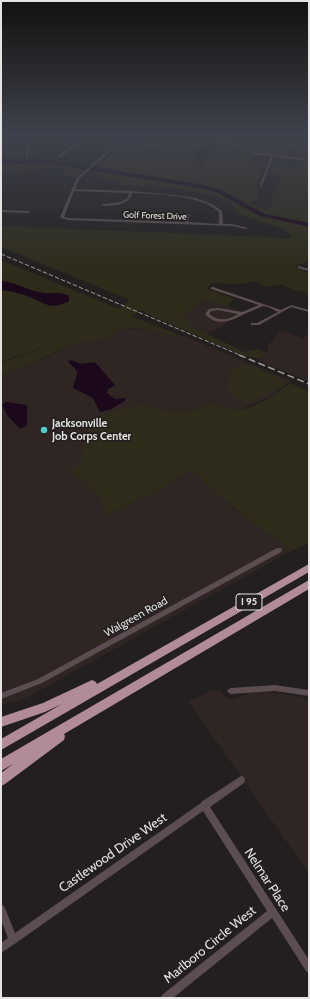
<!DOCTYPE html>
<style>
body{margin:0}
#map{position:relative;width:310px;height:999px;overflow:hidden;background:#221f1e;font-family:Cabin,sans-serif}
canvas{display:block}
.frame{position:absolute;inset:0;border:2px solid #e5e3e2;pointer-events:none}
</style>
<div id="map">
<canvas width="310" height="999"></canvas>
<div class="frame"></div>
</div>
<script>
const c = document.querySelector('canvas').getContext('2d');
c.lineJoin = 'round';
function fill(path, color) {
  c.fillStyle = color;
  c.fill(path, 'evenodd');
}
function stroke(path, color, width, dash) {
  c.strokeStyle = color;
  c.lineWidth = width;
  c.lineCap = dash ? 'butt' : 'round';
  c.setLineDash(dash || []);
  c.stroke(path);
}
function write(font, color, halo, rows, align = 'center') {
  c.font = font + ' Cabin,sans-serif';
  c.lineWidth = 3;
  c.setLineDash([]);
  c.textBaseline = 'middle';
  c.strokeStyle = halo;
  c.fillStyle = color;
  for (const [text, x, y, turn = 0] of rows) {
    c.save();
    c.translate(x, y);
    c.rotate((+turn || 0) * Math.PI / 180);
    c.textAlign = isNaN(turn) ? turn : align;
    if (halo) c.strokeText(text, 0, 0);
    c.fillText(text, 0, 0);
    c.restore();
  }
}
const built = new Path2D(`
 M1,135H28L25,156H1Z
 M203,299L227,306L244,313L208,334L192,326L183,316Z
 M120,328L158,331L178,336L177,334L184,336L291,381L271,396L239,410H229L210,403L201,410L170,413L133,406L99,420L90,426L80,465L71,471L97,493L106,515L161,489L191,470L232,507L273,538L293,550L28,697L1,705V376L58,352L74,344L81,341L89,342Z
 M282,330L304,339L309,331V382L266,364L261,359L267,353L268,345Z
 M211,690L222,691L224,696L233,700L250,693L268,692L309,698V874L189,702Z`);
const green = new Path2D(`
 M187,135H295L294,139L309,141V158L299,157L302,152L288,150L286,156L267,154L250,150L233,143Z
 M194,140L205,142L195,152L193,166H201L215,143L229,146L252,156L250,163L264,165L257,183L258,200L251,201L250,204L266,209L271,207L273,191L279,189L280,176L270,174L274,165L297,167L300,163L307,165L309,172V223L263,214L223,190L196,184L97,168L121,146L157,150C169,140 175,140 191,143Z
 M35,163L86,169L78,176L63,175L65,168C43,166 23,172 1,171V164Z
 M95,170L174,184L197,186L217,192L233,200L241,207L262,217L309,226V259L302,264L295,265V267L309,273V293C298,289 291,291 282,284L266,287L256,281L242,284L212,283L206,289L234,298L227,306L203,299L183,316L192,326L244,352L258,349L267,353L261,359L244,356L147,314L142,310L131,316L177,334L178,337C161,332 129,323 113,332V336L89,342L81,341L1,376V363L97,327L1,362V260L119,309L130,300L1,247V226L268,237L288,239L292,236L281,228L238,214L230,202L211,195L168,187L126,185L90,172Z
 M240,366H253L287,383L250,403L239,399L227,390L230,375L233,368Z
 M290,383L309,392V543L293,550C255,528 223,499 191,470L161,489L106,515L97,493L70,471L80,464L85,434L90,426L102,415L142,404L170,413L200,410L203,406L210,403C217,405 224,409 231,410C251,412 275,395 290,383Z`);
const water = new Path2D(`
 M1,281C17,282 30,292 44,293C54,294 59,291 69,296V301C52,310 48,305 32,298C23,294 12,291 1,290Z
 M70,360L82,364L95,362L115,385L108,389L107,393L115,399L125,398V401L111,409L100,412L93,398L73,388C77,372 82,374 68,362Z
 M6,402L27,405V425L20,429L7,415L2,405Z`);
const river = new Path2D(`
 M36,159L58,161L199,184L220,190L265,214L309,223V227L261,216L216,192L199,188L58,165L36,163L1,165V161Z`);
const minor = new Path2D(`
 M29,135H31V136L36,135H39L31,138L28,158L27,159L26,158Z
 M84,135H86L61,158H59V156Z
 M111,135H113L118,144L79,179L75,189L130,191L131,190L132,191L174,195L195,198L212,204L222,211L223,224H232L248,228L246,229L232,226L68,220L61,218L60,217L77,178L116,144ZM74,191L129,193L128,198L120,202L103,204L102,205L104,206C115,205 128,206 132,193C156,194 188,195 209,205C213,207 216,210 219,212V224L188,222L189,215L187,214L185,215V222L68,218L64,217Z
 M136,135L150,136L151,137L150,138L135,137Z
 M175,135H180L228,143L234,135H236L230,143L258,153L309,159V161L273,157L262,185L261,186L260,185L271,156L257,155L229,145Z
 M130,141L159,146L160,147L159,148L129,143Z
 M1,210L28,211L30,212L28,213L1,212Z
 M298,266L309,269V271L298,268Z
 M211,287H213L281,310L291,305L309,310V312L291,307L259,325H251V323H257L278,312C274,310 267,306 263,306C260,307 256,309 254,310C237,316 221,331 205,314L209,309L218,308L242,312L259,305L211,289ZM218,310L238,314C229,320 219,322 209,314L211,311Z
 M277,548H281L282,550L281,552L42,683L1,699V693L38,679Z
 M275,685L309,690V696L275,691L231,694L229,693L227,691L229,689L231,688Z
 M241,776L244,777L245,780L244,783L210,807L309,960V973L306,971L272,918L173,998H160L162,995L267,911L203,811L16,943L1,953V943L8,938L1,920V905L4,906L15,933L201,803V802Z`);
const highway = new Path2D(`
 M309,564V572L1,750V739L62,704L45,712L1,727V717L43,703L92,680L96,682L97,684Z
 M309,580V589L64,734L65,736L64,740L5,784L1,786V773L13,764L1,771V759Z`);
const railFar1 = new Path2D(`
 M1,254L242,356`);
const rail = new Path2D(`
 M239,355L309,384`);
const markers = [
 [44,430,4,"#52cdcc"]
];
const farStreetnames = [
 ["Golf Forest Drive",155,216,2]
];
const shields = [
 [249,602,26]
];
const shieldNames = [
 ["I 95",249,602]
];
const poiNames = [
 ["Jacksonville",52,424],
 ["Job Corps Center",52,437]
];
const streetNames = [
 ["Walgreen Road",136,617,-29]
];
const nearStreetnames = [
 ["Castlewood Drive West",113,853,-35],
 ["Nelmar Place",267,880,57],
 ["Marlboro Circle West",210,945,-39]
];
fill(built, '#2f2523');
fill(green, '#2e2b1a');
fill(water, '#1b081a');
fill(river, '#1b081a');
fill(minor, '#5c4d51');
fill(highway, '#b18c96');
stroke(railFar1, '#9d9b9a', 1, [4.5, 2]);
stroke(rail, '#9d9b9a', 1.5, [7, 3.5]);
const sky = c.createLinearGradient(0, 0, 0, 275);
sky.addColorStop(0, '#131110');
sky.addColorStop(0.49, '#3e424c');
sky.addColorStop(1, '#3e424c00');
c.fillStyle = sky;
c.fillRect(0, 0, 310, 275);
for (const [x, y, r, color] of markers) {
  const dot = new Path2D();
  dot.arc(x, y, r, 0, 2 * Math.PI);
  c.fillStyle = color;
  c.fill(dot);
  stroke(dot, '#221f1e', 1.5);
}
write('9px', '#e5e3e2', '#221f1e', farStreetnames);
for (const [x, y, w] of shields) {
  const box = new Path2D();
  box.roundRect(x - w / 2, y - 8, w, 16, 3);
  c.fillStyle = '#221f1e';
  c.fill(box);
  stroke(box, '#e5e3e2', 1);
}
write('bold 10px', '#e5e3e2', null, shieldNames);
write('bold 11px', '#e5e3e2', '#221f1e', poiNames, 'left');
write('11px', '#e5e3e2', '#221f1e', streetNames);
write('13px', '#e5e3e2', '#221f1e', nearStreetnames);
</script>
